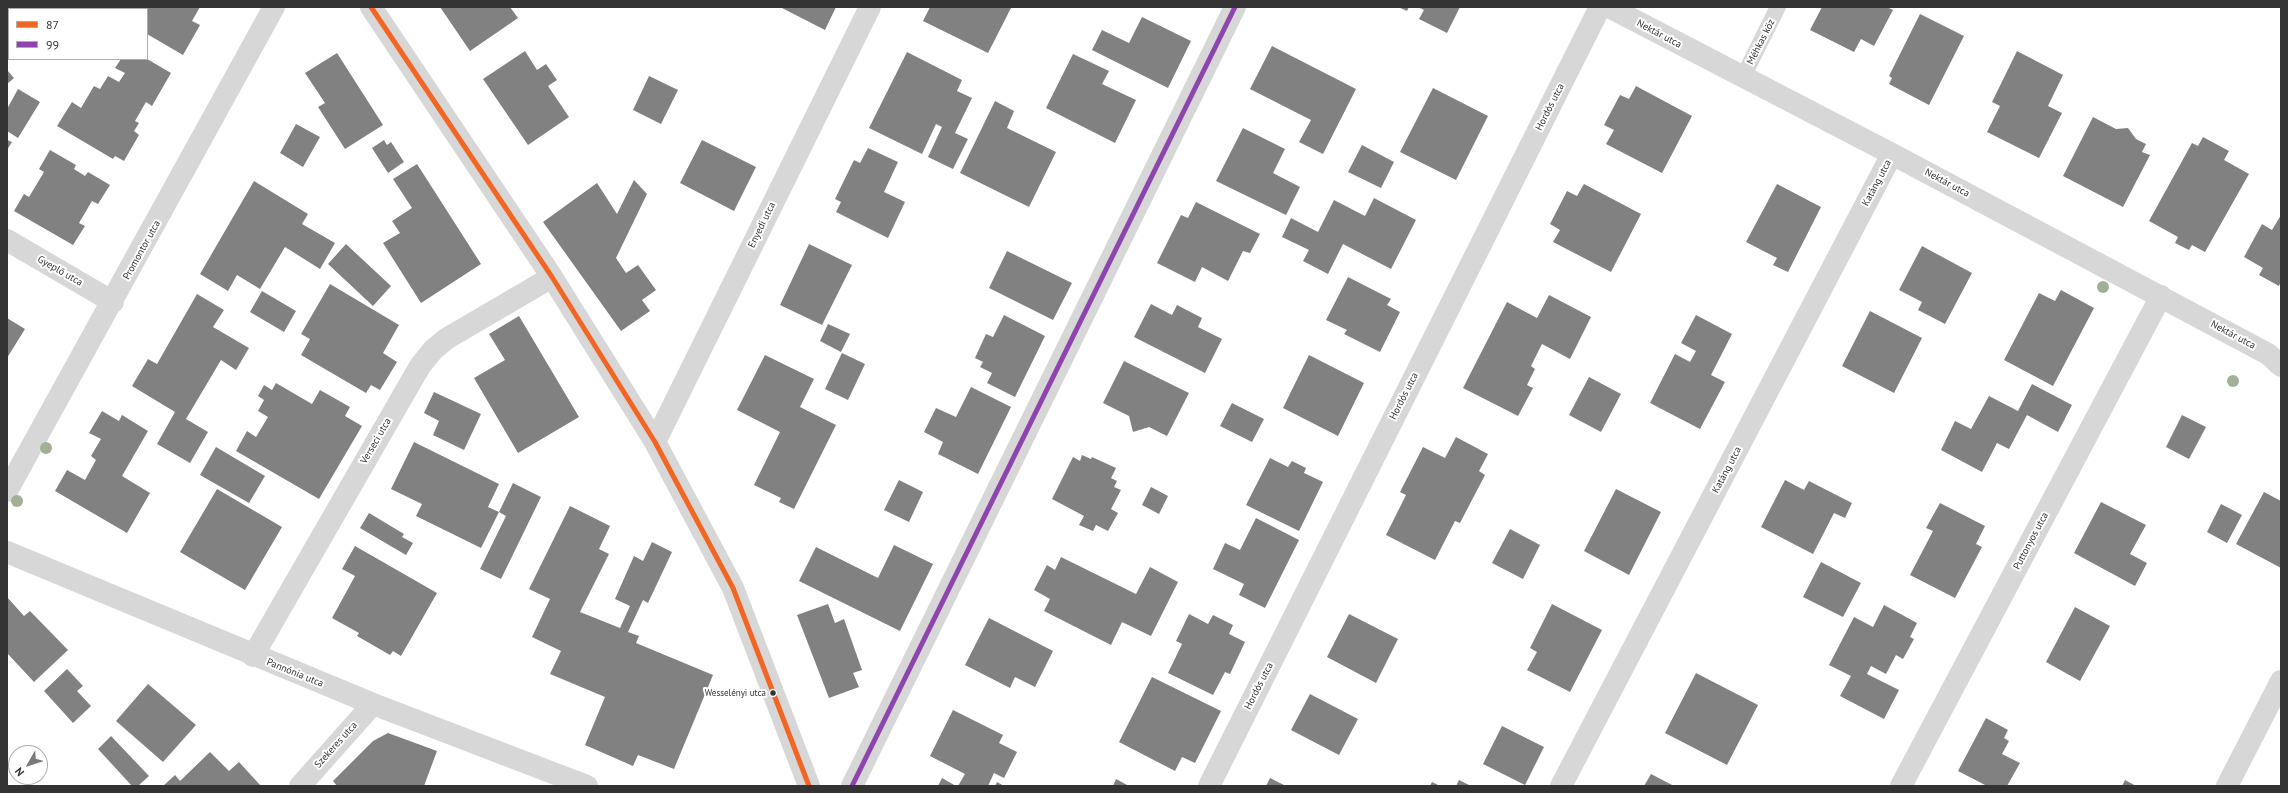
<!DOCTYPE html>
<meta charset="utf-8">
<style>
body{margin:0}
#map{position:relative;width:2288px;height:793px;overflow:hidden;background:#fff;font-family:"PT Sans",sans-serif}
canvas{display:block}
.frame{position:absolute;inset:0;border:8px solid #333;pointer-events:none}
.legend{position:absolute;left:8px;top:8px;width:140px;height:52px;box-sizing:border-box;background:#fff;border:1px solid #adadad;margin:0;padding:5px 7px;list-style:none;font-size:12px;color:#333}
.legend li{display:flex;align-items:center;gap:8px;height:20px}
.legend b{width:20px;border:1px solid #adadad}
.north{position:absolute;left:8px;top:745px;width:40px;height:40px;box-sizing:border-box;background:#fff;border:1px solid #adadad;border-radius:50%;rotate:231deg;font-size:11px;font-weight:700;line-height:16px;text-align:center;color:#333}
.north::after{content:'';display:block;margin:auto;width:14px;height:18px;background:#7a7a7a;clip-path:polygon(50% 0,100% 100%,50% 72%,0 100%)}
</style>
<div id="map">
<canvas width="2288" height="793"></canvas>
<div class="frame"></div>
<ul class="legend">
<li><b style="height:5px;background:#f26522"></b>87</li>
<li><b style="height:5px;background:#8e44ad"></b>99</li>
</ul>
<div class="north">N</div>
</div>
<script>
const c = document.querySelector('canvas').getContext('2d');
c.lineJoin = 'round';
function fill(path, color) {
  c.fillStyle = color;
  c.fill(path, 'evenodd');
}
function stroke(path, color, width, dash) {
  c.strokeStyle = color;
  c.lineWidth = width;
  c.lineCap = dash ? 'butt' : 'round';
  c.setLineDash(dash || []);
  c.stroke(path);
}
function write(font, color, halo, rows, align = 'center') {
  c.font = font + ' "PT Sans",sans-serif';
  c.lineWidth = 4;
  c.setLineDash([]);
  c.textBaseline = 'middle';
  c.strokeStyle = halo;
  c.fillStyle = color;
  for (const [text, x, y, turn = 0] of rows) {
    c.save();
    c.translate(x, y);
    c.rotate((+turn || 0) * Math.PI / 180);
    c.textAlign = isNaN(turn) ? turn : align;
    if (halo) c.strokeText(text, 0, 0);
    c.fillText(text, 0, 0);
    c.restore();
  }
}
const building = new Path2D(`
 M73,7H102L101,9H76Z
 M139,7H200L192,21L200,25L183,55L147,34V9H137Z
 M440,7H510L518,18L470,51Z
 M780,7H836L825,30Z
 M930,7H1009L1011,8L988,53L923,21Z
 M1398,7H1409L1407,11Z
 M1418,7H1460L1447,33L1419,19L1424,10Z
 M1822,7H1887L1893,10L1874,46L1861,39L1854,52L1810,30Z
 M1920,14L1964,36L1929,105L1889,84L1892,78L1889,76Z
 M1142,17L1191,41L1168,88L1092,50L1102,30L1129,43Z
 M1272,46L1356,89L1323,154L1299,142L1311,120L1250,89Z
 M525,51L537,70L546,64L557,80L548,86L569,117L528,145L483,79Z
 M2017,51L2063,75L2048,106L2062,113L2039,158L1987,132L2000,106L1992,102Z
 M907,52L962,80L957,91L972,98L955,133L968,139L953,169L928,157L942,127L936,124L922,154L869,128Z
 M337,53L383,125L345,149L318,107L325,103L305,73Z
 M1073,54L1109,71L1102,84L1136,100L1115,143L1046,108Z
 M121,59H147L171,73L152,106L146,102L135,121L139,123L134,131L139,135L124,161L115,156L113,159L57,126L72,102L81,108L94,86L100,89L108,76L119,82L125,73L115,68Z
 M7,70L14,78L7,84Z
 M649,76L678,90L661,124L633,110Z
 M1636,86L1692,116L1662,173L1606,144L1614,130L1604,125L1620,95L1629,99Z
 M1433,88L1488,116L1456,180L1400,152Z
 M18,89L40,102L18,138L7,131V109Z
 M995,101L1014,111L1007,128L1056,152L1029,207L960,173Z
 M2093,117L2116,129L2128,128L2136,139L2146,144L2142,152L2150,155L2123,207L2063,176Z
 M296,124L320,137L303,167L280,153Z
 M1243,128L1285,149L1273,173L1300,187L1286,215L1216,181Z
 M2203,137L2229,151L2224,160L2249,174L2205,252L2192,245L2189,250L2175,243L2178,237L2149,221L2192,143L2198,146Z
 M7,140L12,142L7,150Z
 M384,140L387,145L391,142L404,162L388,173L372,148Z
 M702,140L756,167L734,211L680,183Z
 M1362,145L1394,162L1381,188L1348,172Z
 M868,148L898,162L884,192L905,202L888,238L836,212L841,202L835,199L854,160L860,163Z
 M50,150L76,165L74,169L85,176L88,172L110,185L98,204L92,201L79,223L85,226L73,245L14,211L24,194L29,197L44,172L39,169Z
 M417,164L481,264L421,303L383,243L400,233L392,221L412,208L393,179Z
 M634,180L647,194L616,258L626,273L638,265L656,290L642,300L650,311L621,331L543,222L597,183L617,214Z
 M254,181L308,214L302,224L335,243L320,269L285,247L260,289L237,275L228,291L200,274Z
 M1584,184L1641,214L1611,272L1553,242L1560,230L1550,224L1567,191L1577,196Z
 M1777,184L1821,207L1788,272L1773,265L1777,258L1746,242Z
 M1374,198L1416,220L1391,269L1343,244L1328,274L1303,261L1309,250L1282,237L1291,218L1318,232L1334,200L1365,216Z
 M1196,202L1260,234L1250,253L1243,251L1228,281L1202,267L1195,282L1157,263L1181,215L1188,218Z
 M2281,215V281L2279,286L2259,275L2263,268L2244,257L2262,224L2272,230Z
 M346,244L391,286L373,306L328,264Z
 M809,244L852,265L822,325L780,305Z
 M1922,246L1972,273L1945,324L1918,310L1922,302L1899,290Z
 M1007,251L1072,283L1053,320L989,288Z
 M1348,277L1391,299L1387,305L1400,312L1380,352L1344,334L1347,330L1326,320Z
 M330,284L399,325L383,353L397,362L380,390L371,385L366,393L301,355L310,339L301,334Z
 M2061,290L2094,308L2053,386L2004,360L2039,293L2055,301Z
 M262,291L296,311L284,332L250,312Z
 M197,294L224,310L213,327L249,348L236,370L221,360L186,419L208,432L190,463L157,444L175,412L132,386L148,359L157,364Z
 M1549,295L1591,317L1570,359L1542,344L1531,366L1535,369L1527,385L1533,388L1518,416L1463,388L1507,302L1537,318Z
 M1151,304L1172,315L1177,305L1202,318L1198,327L1222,339L1205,373L1134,337Z
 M1870,311L1922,338L1894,393L1842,366Z
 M1004,315L1045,336L1015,397L987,383L992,373L980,367L983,362L975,358L986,334L993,337Z
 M1696,315L1732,334L1711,375L1725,382L1700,429L1650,403L1675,354L1690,362L1696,351L1681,343Z
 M519,316L579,417L518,453L474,378L505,360L489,334Z
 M7,318L25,329L7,358Z
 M828,324L850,334L841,352L820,341Z
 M842,353L865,364L848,400L825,389Z
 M765,355L814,379L800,407L836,425L794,509L779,502L781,498L754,485L780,432L737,410Z
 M1309,355L1364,383L1338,436L1283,408Z
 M1124,361L1189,393L1167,436L1149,427L1133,432L1129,416L1103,403Z
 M1589,377L1621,394L1601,432L1569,415Z
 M276,383L312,404L320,390L350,407L345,416L362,426L319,499L236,451L247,431L256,437L268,417L258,411L264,400L258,396L264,385L272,390Z
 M2032,384L2072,405L2058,432L2027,415L2009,449L1997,443L1982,472L1941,450L1955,421L1971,429L1989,396L2018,411Z
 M971,387L1011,407L978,474L938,454L943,442L924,432L936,408L956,417Z
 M434,392L481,414L464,450L433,435L439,421L424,413Z
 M1232,403L1264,419L1252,442L1220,426Z
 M102,411L119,421L122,415L148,431L122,476L150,493L127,533L55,491L67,470L85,480L96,460L91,456L101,439L89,433Z
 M2182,415L2206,427L2189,459L2166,447Z
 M1456,437L1488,454L1479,471L1485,475L1460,523L1455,521L1435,560L1386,535L1406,495L1400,492L1423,447L1445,458Z
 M414,442L499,484L488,507L499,512L481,548L416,516L422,504L391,489Z
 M216,447L265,476L249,503L200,475Z
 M1082,455L1091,459L1092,457L1116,468L1111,478L1117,481L1114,487L1121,490L1111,509L1118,513L1108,531L1096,525L1093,531L1079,525L1084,516L1052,499L1073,457L1080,461Z
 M1270,458L1288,467L1292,461L1306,468L1304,473L1323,482L1299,531L1246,505Z
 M899,480L923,492L909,522L884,510Z
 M1785,480L1804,490L1809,481L1852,503L1845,518L1834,513L1813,554L1761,527Z
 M513,483L541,497L501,579L480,569L506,516L499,512Z
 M1151,487L1168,496L1159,514L1142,505Z
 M217,489L282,527L245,590L180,552Z
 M1616,489L1661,512L1629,575L1584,551Z
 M2264,492L2281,501V568L2236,544Z
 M2101,502L2146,525L2130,554L2147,563L2135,586L2074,553Z
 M1940,503L1985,526L1976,544L1982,547L1955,598L1910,575L1933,531L1926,528Z
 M2221,504L2242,515L2227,543L2207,532Z
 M570,506L610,526L599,549L609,554L580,612L620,628L630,606L615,599L634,556L643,561L652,542L672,552L648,603L643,600L628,632L639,636L636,643L713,675L674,769L638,755L633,766L585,745L605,697L550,674L561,651L532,637L550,599L529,589Z
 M369,513L404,534L402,537L413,543L406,555L360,528Z
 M1256,518L1299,540L1265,608L1239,595L1244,584L1213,569L1225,543L1240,550Z
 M1510,529L1540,545L1523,579L1492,563Z
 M894,545L933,564L900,631L799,581L816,547L878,578Z
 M355,546L437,593L401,656L393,651L390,655L357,636L359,633L332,618L355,576L342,569Z
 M1061,557L1136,594L1150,567L1178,582L1151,636L1122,622L1111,645L1044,611L1050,599L1034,590L1047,565L1055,570Z
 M1821,562L1861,583L1843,617L1803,597Z
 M7,597L24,616L30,611L68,650L34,682L7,653Z
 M828,604L835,623L844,619L862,670L853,673L859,687L829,698L797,615Z
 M1552,604L1602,630L1570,692L1527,670L1537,652L1530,648Z
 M1884,605L1917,623L1910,637L1914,639L1903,659L1896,655L1886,674L1871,666L1867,674L1899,690L1884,719L1840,696L1851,676L1829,665L1854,617L1873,627Z
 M2075,607L2110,626L2080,681L2046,662Z
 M1189,614L1208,624L1213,615L1233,625L1229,634L1245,642L1230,674L1225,672L1213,695L1168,673L1182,644L1176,641Z
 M1349,614L1398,639L1376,683L1327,657Z
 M989,618L1053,651L1035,687L1015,677L1010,688L965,665Z
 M67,669L83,686L77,691L91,706L73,723L44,691Z
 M1696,673L1758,705L1727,765L1665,733Z
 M1152,677L1221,711L1195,763L1182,757L1175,771L1119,742Z
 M148,684L196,725L163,762L116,721Z
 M1310,694L1358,719L1339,755L1291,730Z
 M953,710L1003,735L999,743L1017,752L1004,778L994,773L988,786H958L965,774L930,756Z
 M1986,718L2008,730L2004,738L2009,741L2002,754L2020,763L2007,786H1987L1958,771Z
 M1502,726L1544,747L1525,785L1483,764Z
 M388,733L437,751L424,786H337L333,781L373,741Z
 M111,736L149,776L138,786H132L98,749Z
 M210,752L229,771L239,762L261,786H163L175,775L180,781Z
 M1651,774L1674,786H1644Z
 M942,778L956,786H938Z
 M1270,778L1286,786H1266Z
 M1116,779L1129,786H1113Z
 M1459,780L1471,786H1456Z
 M2125,780L2136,786H2122Z
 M997,782L1004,786H995Z
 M1432,782L1440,786H1430Z`);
const lane = new Path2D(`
 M1743,77L1778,7`);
const street = new Path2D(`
 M371,7L552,277L655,442L733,588L809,786
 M1609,7L1892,154L2268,354L2281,366
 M7,240L113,302
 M655,442L870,7
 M7,491L274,7
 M7,552L373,704L587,786
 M253,656L420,366L433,350L446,339L552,277
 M300,786L373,704
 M852,786L1235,7
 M1209,786L1600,7
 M1561,786L1892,154
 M1901,786L2161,296
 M2227,786L2281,681`);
const bus1 = new Path2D(`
 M371,7L552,277L655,442L733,588L809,786`);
const bus2 = new Path2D(`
 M852,786L1235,7`);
const trees = [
 [2103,287],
 [2233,381],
 [46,448],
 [17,501]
];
const markers = [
 [773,693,3.5,"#333"]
];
const busNames = [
 ["Wesselényi utca",766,693]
];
const streetNames = [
 ["Nektár utca",1659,34,28],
 ["Méhkas köz",1761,42,-63],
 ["Hordós utca",1550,107,-63],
 ["Katáng utca",1877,183,-62],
 ["Nektár utca",1947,183,28],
 ["Enyedi utca",762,225,-64],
 ["Promontor utca",142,250,-61],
 ["Gyeplő utca",60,271,30],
 ["Nektár utca",2233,335,28],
 ["Hordós utca",1404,396,-63],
 ["Verseci utca",376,441,-60],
 ["Katáng utca",1727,470,-62],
 ["Puttonyos utca",2031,541,-62],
 ["Pannónia utca",295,673,22],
 ["Hordós utca",1259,686,-63],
 ["Szekeres utca",336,745,-48]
];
fill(building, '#818181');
stroke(lane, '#d7d7d7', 16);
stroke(street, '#d7d7d7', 22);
stroke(bus1, '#f26522', 5);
stroke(bus2, '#8e44ad', 5);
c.fillStyle = '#a2b095';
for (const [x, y] of trees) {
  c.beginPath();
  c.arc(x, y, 6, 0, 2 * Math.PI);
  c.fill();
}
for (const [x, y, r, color] of markers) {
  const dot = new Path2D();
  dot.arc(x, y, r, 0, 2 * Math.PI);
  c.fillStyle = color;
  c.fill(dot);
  stroke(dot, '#fff', 1.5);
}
write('9px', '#333', '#fff', busNames, 'right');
write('10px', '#333', '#fff', streetNames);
</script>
